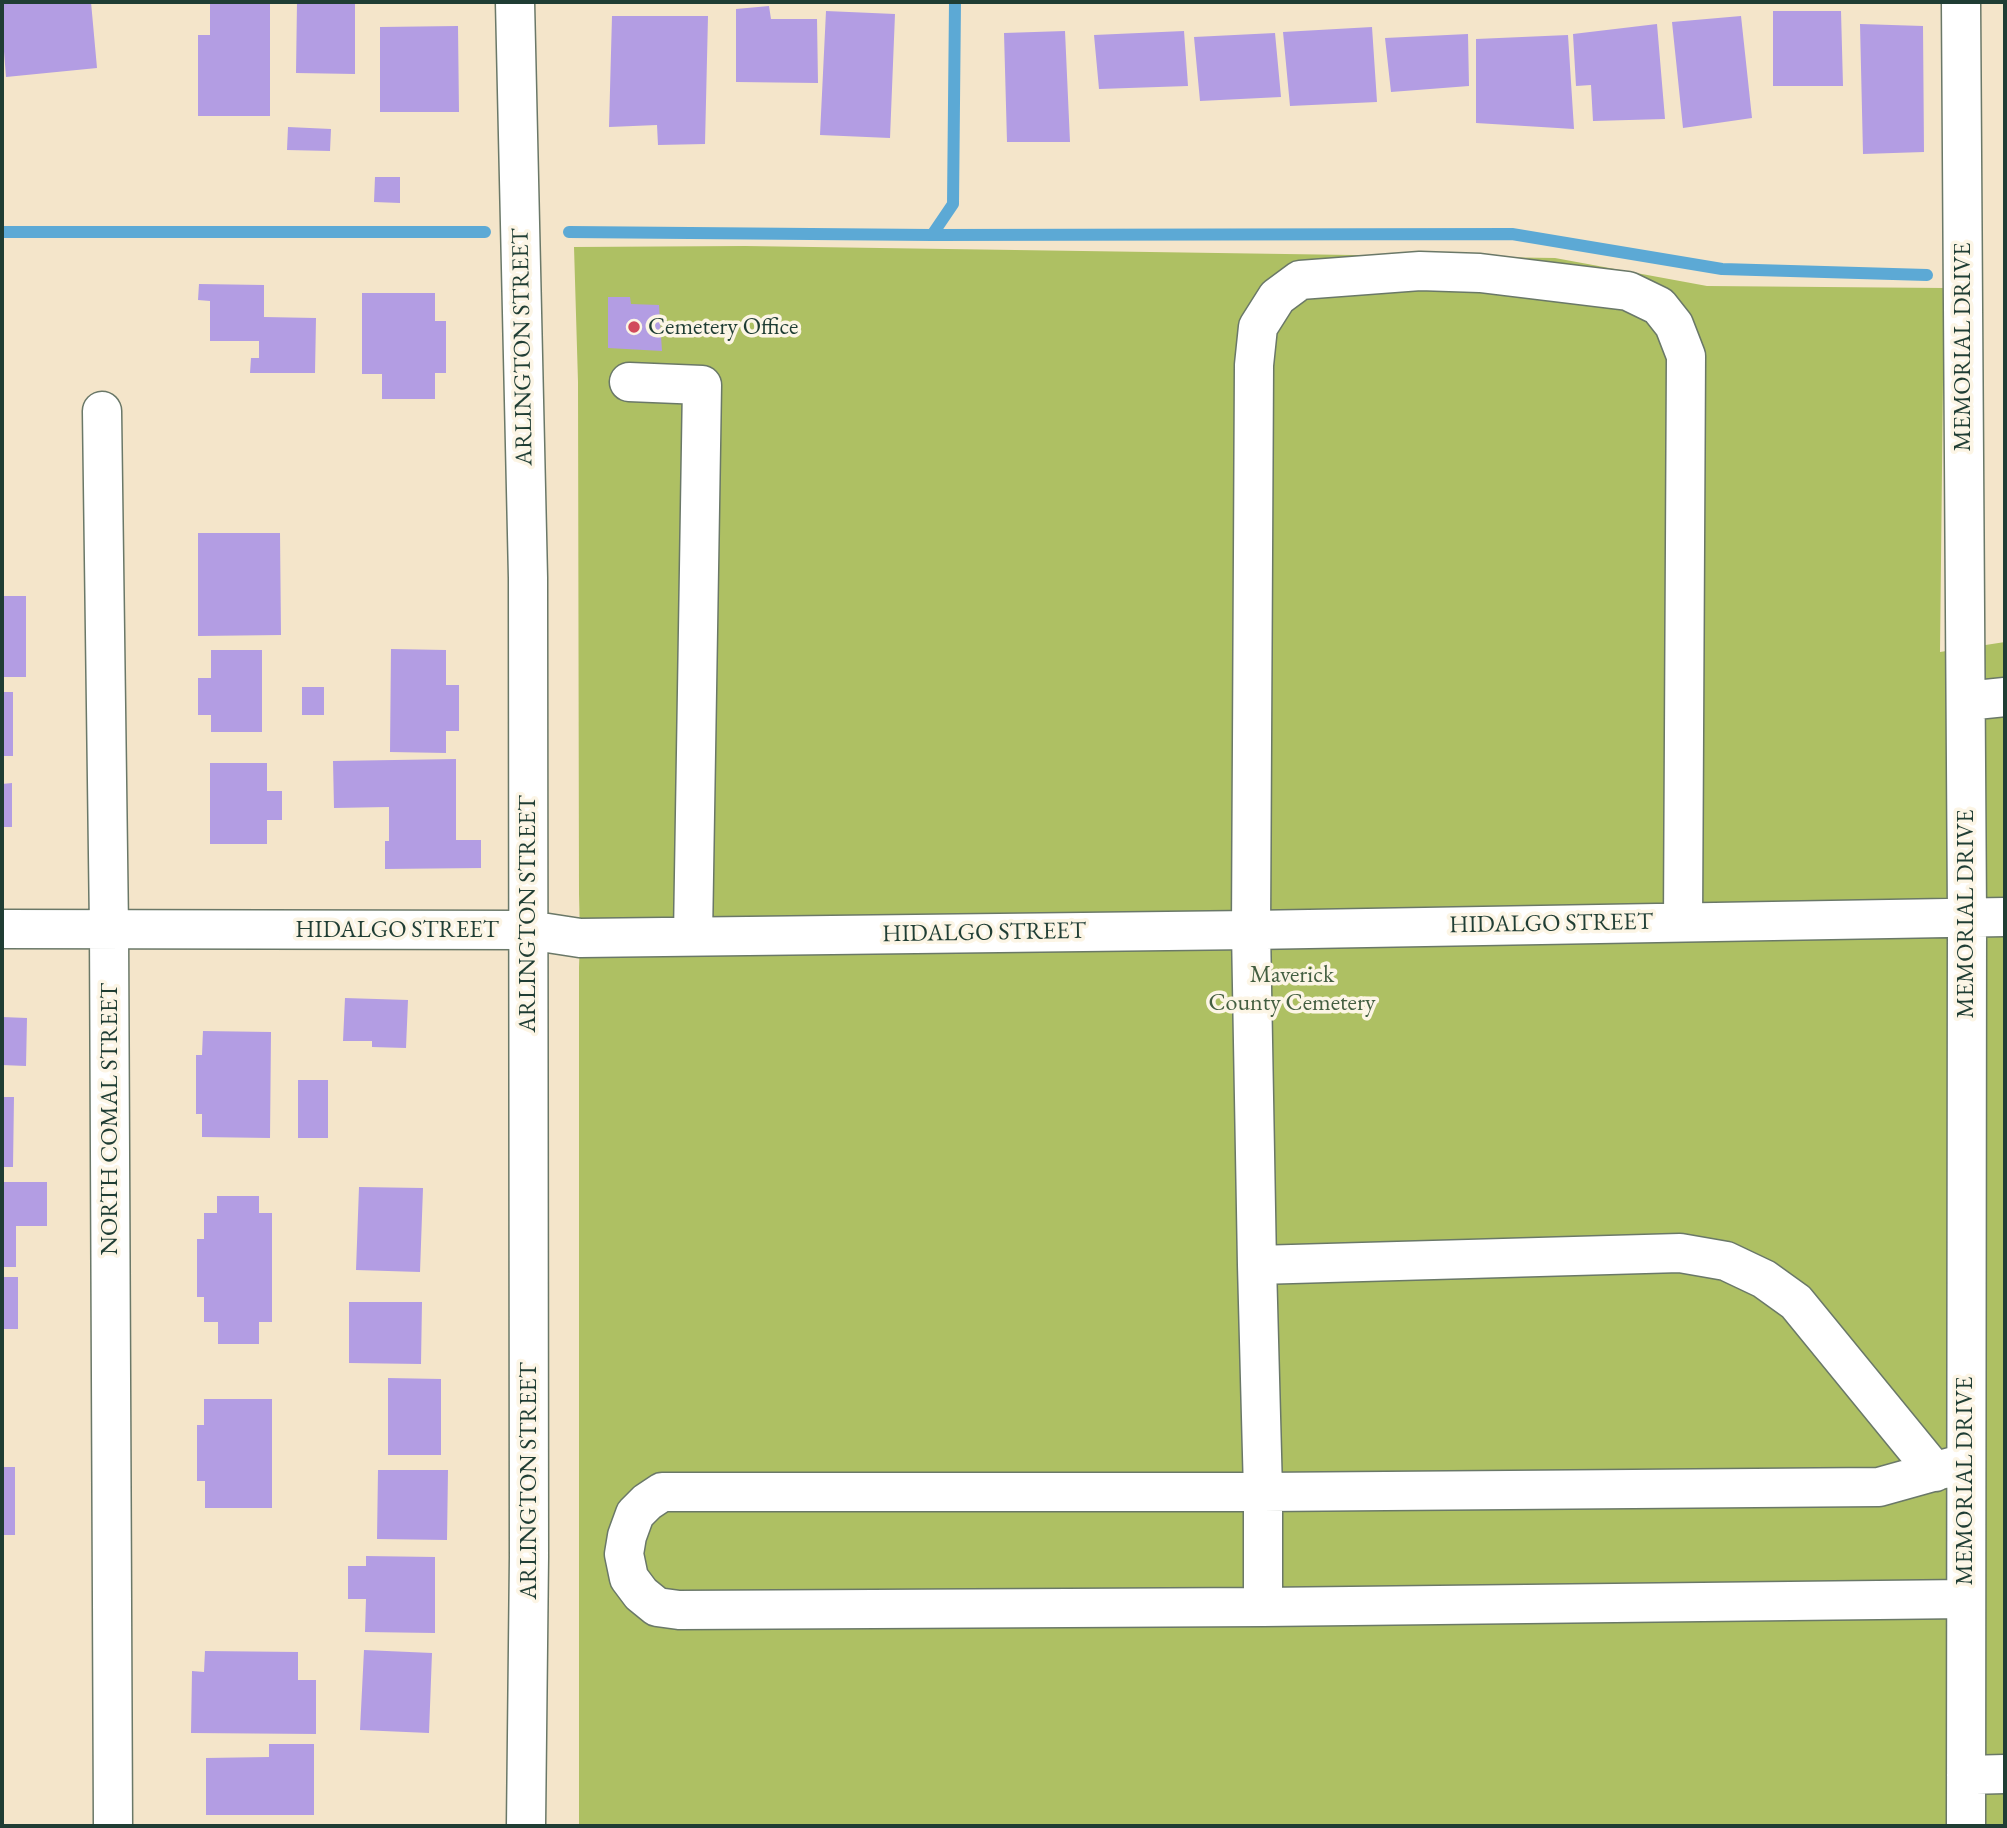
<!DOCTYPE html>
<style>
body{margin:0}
#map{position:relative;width:2007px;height:1828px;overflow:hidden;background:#f4e5ca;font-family:"EB Garamond",serif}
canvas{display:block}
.frame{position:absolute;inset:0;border:4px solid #1f3d34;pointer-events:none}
</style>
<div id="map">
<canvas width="2007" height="1828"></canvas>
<div class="frame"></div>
</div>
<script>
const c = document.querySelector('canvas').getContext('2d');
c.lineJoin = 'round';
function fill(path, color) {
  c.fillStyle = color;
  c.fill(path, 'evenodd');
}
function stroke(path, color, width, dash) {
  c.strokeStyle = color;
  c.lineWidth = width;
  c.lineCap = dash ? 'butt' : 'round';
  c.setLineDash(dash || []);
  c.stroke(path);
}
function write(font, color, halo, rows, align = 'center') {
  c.font = font + ' "EB Garamond",serif';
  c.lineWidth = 7;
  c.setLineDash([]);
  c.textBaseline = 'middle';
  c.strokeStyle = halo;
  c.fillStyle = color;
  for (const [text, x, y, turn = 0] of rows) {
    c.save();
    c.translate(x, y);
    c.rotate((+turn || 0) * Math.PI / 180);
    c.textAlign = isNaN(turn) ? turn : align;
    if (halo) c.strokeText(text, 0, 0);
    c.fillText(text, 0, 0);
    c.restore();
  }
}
const green = new Path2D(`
 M745,246L1555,258L1707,286L1944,288L1940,652L2005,642V1826H579V967L580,938L579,894L578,382L574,247Z`);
const stream = new Path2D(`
 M2,232H485
 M569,232L932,235L1512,234L1722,269L1927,275
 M932,235L953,204L955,2`);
const building = new Path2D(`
 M2,2H91L97,68L6,77L2,26Z
 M210,2H270V116H198V35H210Z
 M297,2H355V74L296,73Z
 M769,6L771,19H817L818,83L736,82V9Z
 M826,11L895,14L890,138L820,135Z
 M1773,11H1841L1843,86H1773Z
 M612,16H708L705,144L658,145L657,125L609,127Z
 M1741,16L1752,118L1683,128L1672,22Z
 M1657,24L1665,119L1593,121L1591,85L1576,86L1573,34Z
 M1860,24L1923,26L1924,152L1863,154Z
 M458,26L459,112H380V27Z
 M1372,27L1377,102L1290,106L1283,32Z
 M1065,31L1070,142H1007L1004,33Z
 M1184,31L1188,86L1099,89L1094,35Z
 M1275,33L1281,97L1200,101L1194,37Z
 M1468,34L1469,86L1391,92L1385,38Z
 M1568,35L1574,129L1476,123V39Z
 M288,127L331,129L330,151L287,150Z
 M375,177H400V203L374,202Z
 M199,284L264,285V317L316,318L315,373H250L251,358H259V341H210V301L198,300Z
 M362,293H435V321H446V373H435V399H382V374H362Z
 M608,297H630L631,304L659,305L662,351L608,348Z
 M198,533H280L281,635L198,636Z
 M2,596H26V677H2Z
 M391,649L446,650V685H459V731H446V753L390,752Z
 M211,650H262V732H211V715H198V678H211Z
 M302,687H324V715H302Z
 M2,692H13V756H2Z
 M456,759V840H481V868L385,869V841H389V807L334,808L333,761Z
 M210,763H267V791H282V820H267V844H210Z
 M12,783V827H2V784Z
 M345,998L408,1000L406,1048L372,1047V1041H343Z
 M2,1017L27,1018L26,1066L2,1065Z
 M203,1031L271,1032L270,1138L202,1137V1114H196V1055H202Z
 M298,1080H328V1138H298Z
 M2,1097H14L13,1167H2Z
 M2,1182H47V1226H16V1267H2Z
 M359,1187L423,1188L420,1272L356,1270Z
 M217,1196H259V1213H272V1322H259V1344H218V1322H204V1297H197V1239H204V1213H217Z
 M2,1277H18V1329H2Z
 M349,1302H422L421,1364L349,1363Z
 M388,1378L441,1379V1455H388Z
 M204,1399H272V1508H205V1481H197V1425H204Z
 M2,1467H15V1535H2Z
 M378,1470H448L447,1540L377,1539Z
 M366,1556L435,1557V1633L365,1632L366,1599H348V1566H366Z
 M364,1650L432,1653L429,1733L360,1730Z
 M205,1651L298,1652V1680H316V1734L191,1733L192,1671L204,1672Z
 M269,1744H314V1815H206V1758L269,1757Z`);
const minor = new Path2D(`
 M515,2L528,578L529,1556L526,1826
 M1961,2L1967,916L1966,1826
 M629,382L702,385L693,936
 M102,411L109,928L113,1826
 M1966,701L2005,697
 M1683,922L1686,356L1674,325L1659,306L1628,291L1480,273L1420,271L1300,280L1277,297L1258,327L1254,365L1251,930L1257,1265L1680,1253L1726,1261L1764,1279L1796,1302L1935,1472
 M2,929L528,930L580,938L1251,930L2005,917
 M1257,1265L1263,1492V1607
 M1965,1463L1879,1487L1263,1492H662L647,1502L635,1514L627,1536L624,1554L629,1578L641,1594L657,1607L679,1610L1263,1607L1966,1599
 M1966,1775L2005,1774`);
const markers = [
 [634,327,7,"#d1495b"]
];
const poiNames = [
 ["Cemetery Office",648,327]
];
const streetNames = [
 ["ARLINGTON STREET",523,347,-91],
 ["MEMORIAL DRIVE",1963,347,-90],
 ["ARLINGTON STREET",528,914,-90],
 ["MEMORIAL DRIVE",1966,914,-90],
 ["HIDALGO STREET",1551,924,-1],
 ["HIDALGO STREET",397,930],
 ["HIDALGO STREET",984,933,-1],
 ["NORTH COMAL STREET",110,1119,-90],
 ["ARLINGTON STREET",529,1481,-90],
 ["MEMORIAL DRIVE",1965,1481,-90]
];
const parkNames = [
 ["Maverick",1292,975],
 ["County Cemetery",1292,1003]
];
fill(green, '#aec063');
stroke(stream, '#5ca9d5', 12);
fill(building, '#b39de3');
stroke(minor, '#6a7868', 41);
stroke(minor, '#fff', 38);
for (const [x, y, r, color] of markers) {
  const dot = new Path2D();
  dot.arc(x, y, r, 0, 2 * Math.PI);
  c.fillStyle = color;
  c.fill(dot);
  stroke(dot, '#fcf5e5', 2.5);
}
write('24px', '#1f3d34', '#fcf5e5', poiNames, 'left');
write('24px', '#1f3d34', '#fcf5e5', streetNames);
write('24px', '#435e40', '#fcf5e5', parkNames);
</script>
